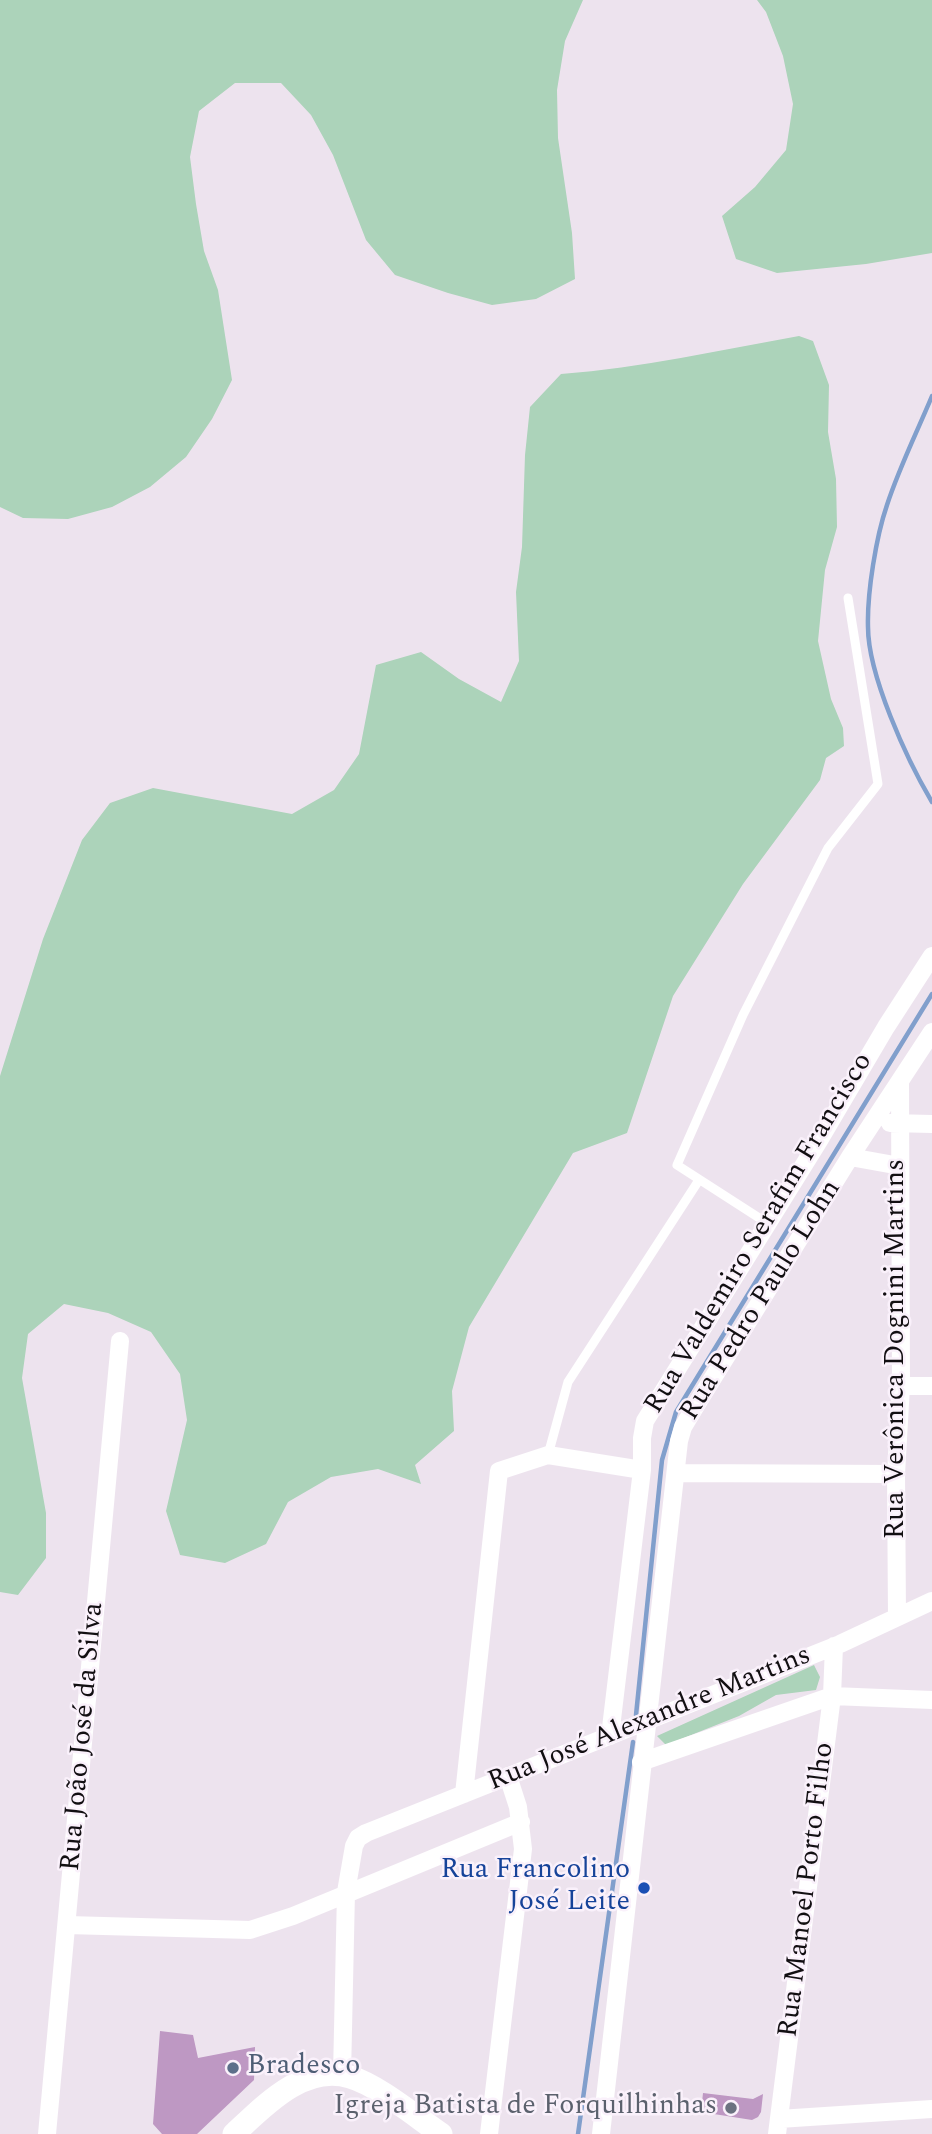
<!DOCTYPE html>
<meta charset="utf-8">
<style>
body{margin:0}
canvas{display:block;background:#ede3ee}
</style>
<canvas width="932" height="2134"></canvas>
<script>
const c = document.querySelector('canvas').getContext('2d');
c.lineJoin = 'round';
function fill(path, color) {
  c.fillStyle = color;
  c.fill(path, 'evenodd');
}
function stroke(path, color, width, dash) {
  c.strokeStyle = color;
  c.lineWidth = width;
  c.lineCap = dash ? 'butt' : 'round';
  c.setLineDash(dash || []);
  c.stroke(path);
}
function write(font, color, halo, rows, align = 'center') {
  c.font = font + ' Spectral,serif';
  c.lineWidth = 5;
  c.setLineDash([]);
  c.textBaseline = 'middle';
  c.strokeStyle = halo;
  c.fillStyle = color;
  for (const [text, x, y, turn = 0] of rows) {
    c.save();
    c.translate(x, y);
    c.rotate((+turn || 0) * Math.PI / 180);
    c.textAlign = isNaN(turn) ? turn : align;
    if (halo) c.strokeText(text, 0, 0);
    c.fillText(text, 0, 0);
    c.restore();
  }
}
const green = new Path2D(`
 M0,0H583L565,41L557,90L558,138L572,233L575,279L536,299L492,305L448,293L395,275L366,240L333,155L311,115L281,83H235L199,111L190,157L196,204L204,251L218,290L232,380L212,419L186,457L150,487L112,507L68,519L23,518L0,507Z
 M757,0H932V253L866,264L777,273L736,259L722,216L755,187L786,150L793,104L783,56L766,12Z
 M799,336L813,341L829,385L828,432L836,479L837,527L825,570L818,641L831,699L843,728L844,746L826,758L820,780L743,884L673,996L627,1133L573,1153L469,1327L452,1391L454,1431L415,1465L421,1484L378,1469L331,1477L288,1502L266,1544L225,1563L180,1555L166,1511L187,1420L180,1374L151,1332L108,1313L64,1304L28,1334L22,1378L46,1513V1558L18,1595L0,1592V1076L43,939L82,840L110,803L153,788L292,814L334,790L359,754L376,665L421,652L459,679L501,702L519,661L516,592L522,547L525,455L530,407L561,374C642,368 720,350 799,336Z
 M814,1665L820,1677L816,1690L776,1695L739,1716L666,1745L657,1736Z`);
const stream = new Path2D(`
 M932,396C917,432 899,468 887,505C876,537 867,593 868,627C868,675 907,760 932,802
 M636,1715L662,1460L676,1412L932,994
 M578,2134L633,1742`);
const building = new Path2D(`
 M160,2031L193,2035L198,2058L255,2047L254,2080L197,2134H162L153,2124Z
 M703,2093L753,2099L763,2094L761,2112L758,2117L752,2120L701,2112Z`);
const lane = new Path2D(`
 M767,1223L677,1165L743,1015L828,848L878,784L848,598
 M548,1455L568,1382L699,1180`);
const street = new Path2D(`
 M890,1123L932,1124
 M850,1157L900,1166
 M901,1386H932
 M676,1473L896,1474
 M897,1616L896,1474L901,1386L900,1082
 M610,1736L642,1470V1438L645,1421L820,1139L886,1027L932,956
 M641,1762L832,1696L932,1700
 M464,1794L499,1471L548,1455L642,1470
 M67,1925L250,1930L293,1916L521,1822
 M342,2075L346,1892L354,1846L358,1838L366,1833L840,1644L932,1601
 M779,2119L932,2109
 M47,2134L120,1341
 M489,2134L523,1849L518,1807L508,1776
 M601,2134L679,1441L683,1427L698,1402L850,1157L932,1032
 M777,2134L832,1696L834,1646`);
const secondary = new Path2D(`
 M234,2134C264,2106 304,2063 350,2077C378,2085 416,2117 441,2134`);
const markers = [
 [644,1888,7,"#1a4fb4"],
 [233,2068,7,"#5c6f8a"],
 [731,2108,7,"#6b7280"]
];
const streetNames = [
 ["Rua Valdemiro Serafim Francisco",760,1234,-59],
 ["Rua Pedro Paulo Lohn",762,1301,-58],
 ["Rua Verônica Dognini Martins",898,1349,-90],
 ["Rua José Alexandre Martins",650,1720,-22],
 ["Rua João José da Silva",84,1737,-85],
 ["Rua Manoel Porto Filho",808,1890,-83]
];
const transitNames = [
 ["Rua Francolino",630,1872],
 ["José Leite",630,1904]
];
const serviceNames = [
 ["Bradesco",247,2068]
];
const worshipNames = [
 ["Igreja Batista de Forquilhinhas",717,2108]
];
fill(green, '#acd3ba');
stroke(stream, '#819fcc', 4.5);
fill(building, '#be98c3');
stroke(lane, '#fff', 9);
stroke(street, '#fff', 18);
stroke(secondary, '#fff', 23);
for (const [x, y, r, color] of markers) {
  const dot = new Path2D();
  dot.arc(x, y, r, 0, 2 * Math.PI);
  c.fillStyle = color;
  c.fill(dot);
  stroke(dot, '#faf1fb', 2.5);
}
write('28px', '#120f12', '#faf1fb', streetNames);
write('28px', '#164399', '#faf1fb', transitNames, 'right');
write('28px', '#4e5e75', '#faf1fb', serviceNames, 'left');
write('28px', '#5b616d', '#faf1fb', worshipNames, 'right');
</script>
